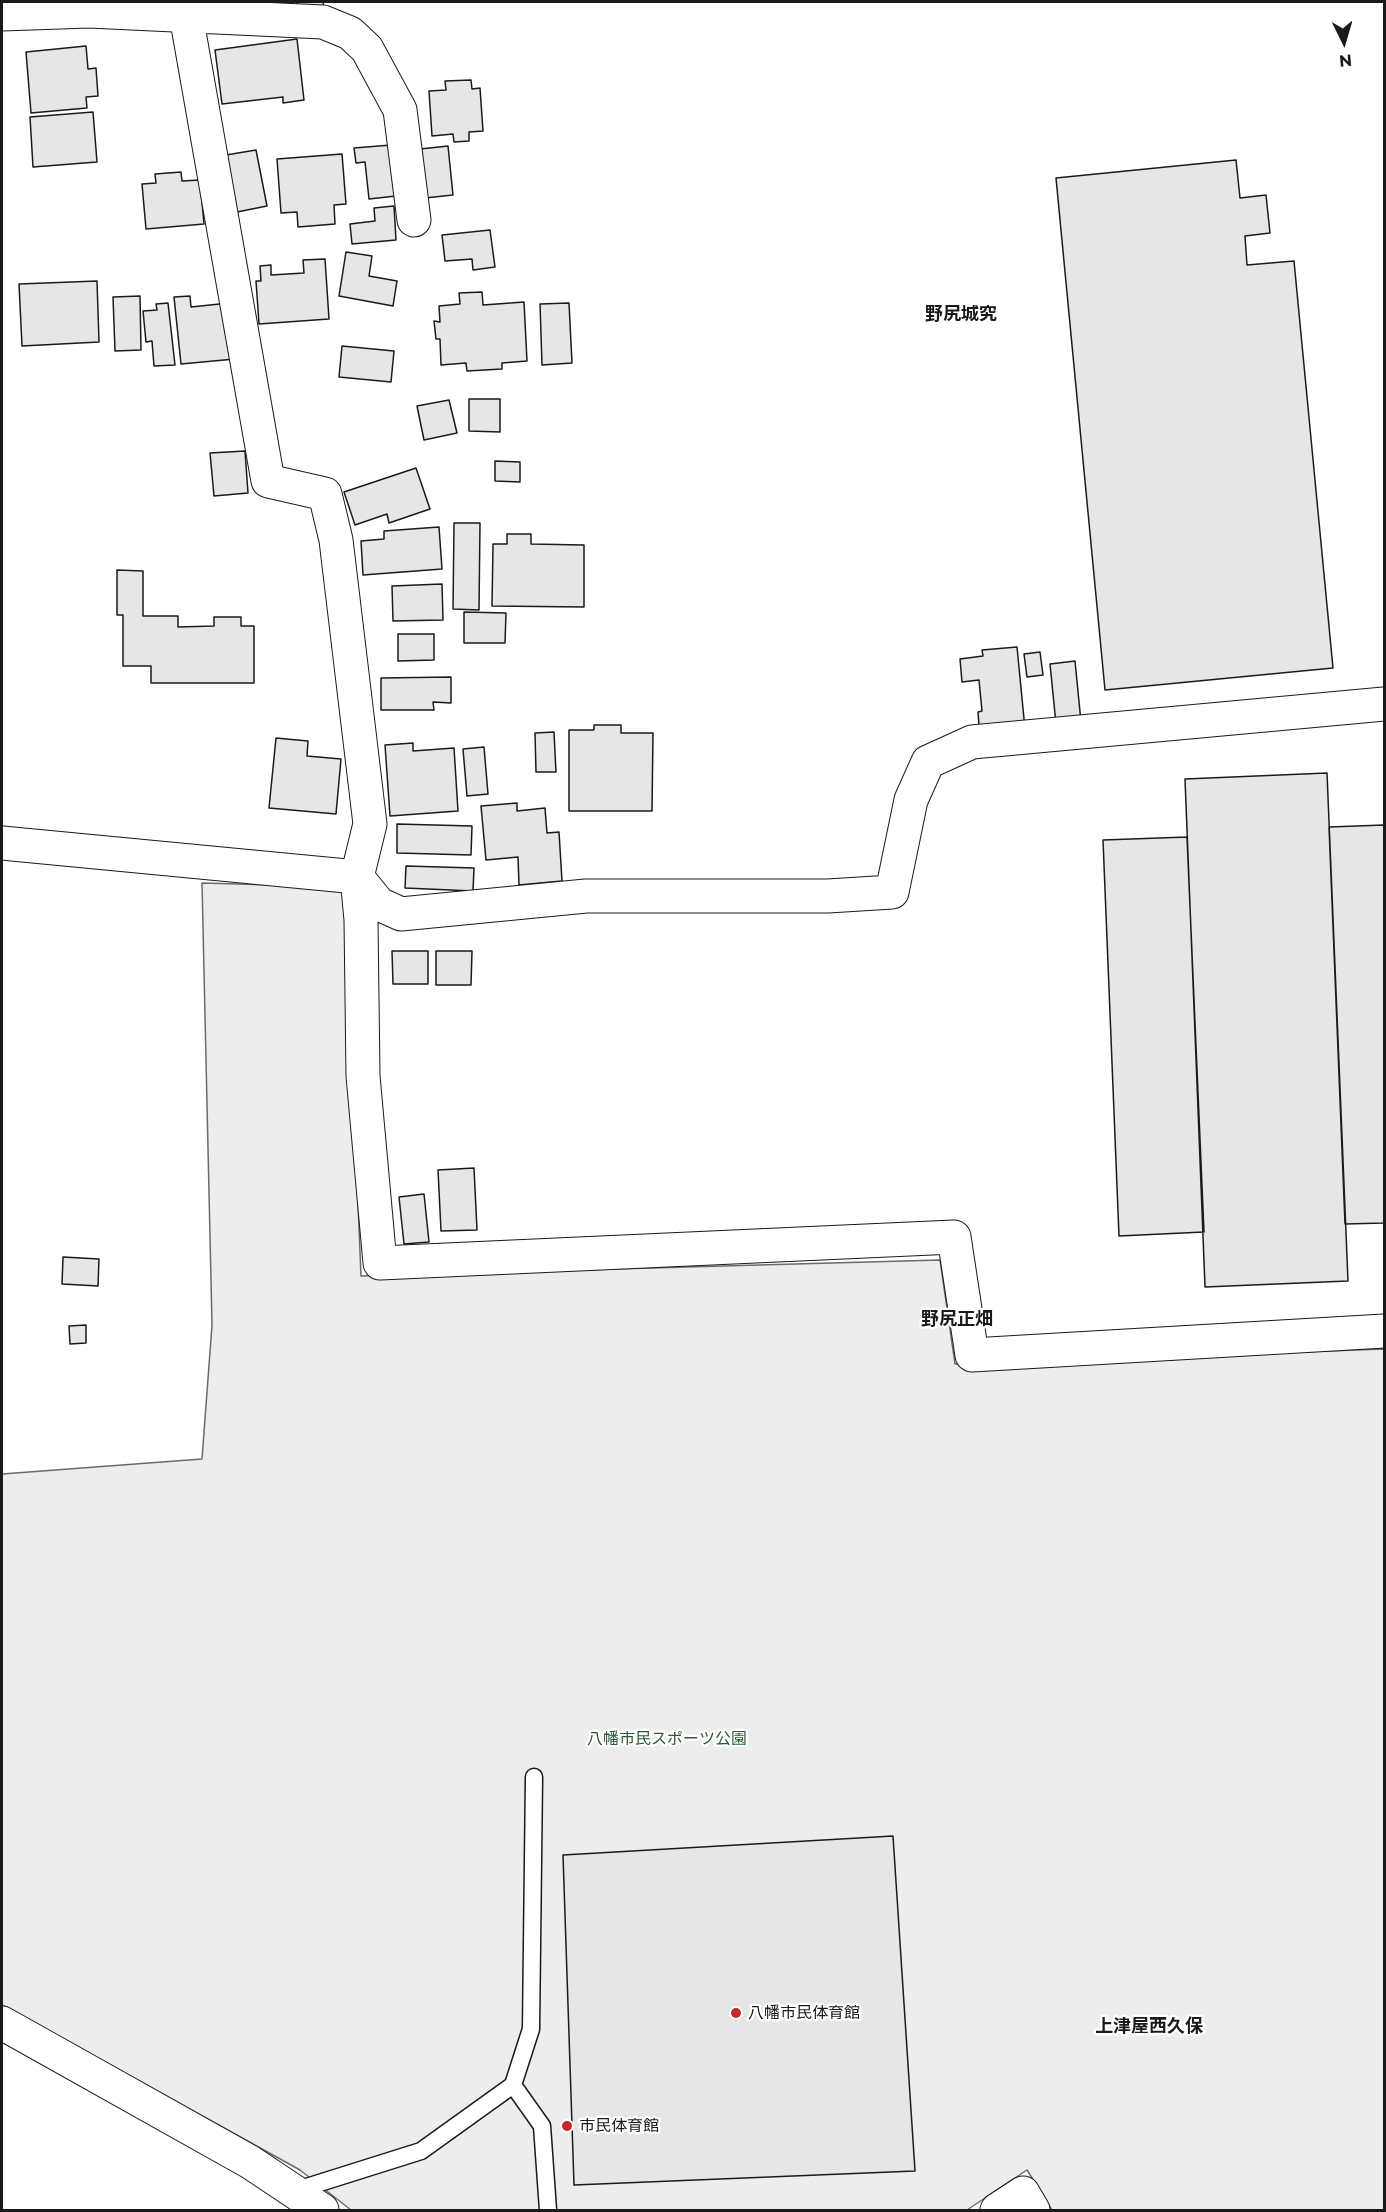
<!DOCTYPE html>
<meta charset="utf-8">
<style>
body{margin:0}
#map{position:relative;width:1386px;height:2212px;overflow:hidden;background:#fff;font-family:Montserrat,sans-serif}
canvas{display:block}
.frame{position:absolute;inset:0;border:3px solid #1a1a1a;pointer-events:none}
.north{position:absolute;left:1314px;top:12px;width:60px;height:60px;-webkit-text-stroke:4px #fff;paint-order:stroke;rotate:175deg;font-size:16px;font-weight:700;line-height:24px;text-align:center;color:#1a1a1a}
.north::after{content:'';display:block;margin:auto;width:21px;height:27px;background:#1a1a1a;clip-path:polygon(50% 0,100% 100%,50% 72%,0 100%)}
</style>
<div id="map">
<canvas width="1386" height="2212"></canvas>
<div class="frame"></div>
<div class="north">N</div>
</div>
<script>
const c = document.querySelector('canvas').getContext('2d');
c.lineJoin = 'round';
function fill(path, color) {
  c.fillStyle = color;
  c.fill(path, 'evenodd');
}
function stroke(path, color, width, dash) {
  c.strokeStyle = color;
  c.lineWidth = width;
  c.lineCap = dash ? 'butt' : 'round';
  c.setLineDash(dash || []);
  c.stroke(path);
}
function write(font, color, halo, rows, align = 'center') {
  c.font = font + ' Montserrat,"Noto Sans JP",sans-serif';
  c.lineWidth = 4.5;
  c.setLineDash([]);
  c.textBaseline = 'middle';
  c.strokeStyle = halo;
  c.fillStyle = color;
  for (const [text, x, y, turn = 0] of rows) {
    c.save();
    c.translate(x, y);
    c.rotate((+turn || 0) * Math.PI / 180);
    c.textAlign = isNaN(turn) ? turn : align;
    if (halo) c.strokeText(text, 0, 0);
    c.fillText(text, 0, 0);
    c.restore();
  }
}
const green = new Path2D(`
 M202,883L345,887L361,1276L940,1260L955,1364L1384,1349V2210H1052L1027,2170L967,2210H351L300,2170L2,2005V1474L202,1459L212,1325Z`);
const building = new Path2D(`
 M297,2H323L324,8H298Z
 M297,39L304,100L283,103V97L222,104L215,50Z
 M86,46L88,69L96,68L98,96L86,97L87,108L31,113L26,52Z
 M471,80L472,89L480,88L483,131L469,132V141L454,142L453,134L432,136L429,91L446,90L445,81Z
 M93,112L97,162L33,167L30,117Z
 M391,145L396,196L369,199L365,162L356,163L354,148Z
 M448,146L453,195L425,198L420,149Z
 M256,150L267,206L237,212L226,155Z
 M342,154L346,204L334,205L335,224L298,227L297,212L281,213L277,159Z
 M1236,160L1240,198L1266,195L1270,233L1245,236L1247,265L1294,261L1333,668L1105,690L1056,178Z
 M181,172L182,181L200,180L204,224L146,229L142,184L156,183L155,174Z
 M394,206L396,240L352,244L350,224L375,221L374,208Z
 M490,230L495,267L473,270L472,259L445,261L442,235Z
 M346,252L372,256L369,276L397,281L393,306L339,296Z
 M325,259L329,319L259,324L256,281H261L260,266L271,265V275L304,273L303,260Z
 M97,281L99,342L22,346L19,284Z
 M482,292L483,305L524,302L527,361L502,363V369L467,371L466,363L441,365L440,339H436L434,321L440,322L439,306L460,304L459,293Z
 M140,296L141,350L115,351L113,297Z
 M190,296L191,307L229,303L235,359L181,364L174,297Z
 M168,303L175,365L154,366L152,341L146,342L143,311L157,310L156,304Z
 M569,303L572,363L542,365L540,304Z
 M342,346L394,351L391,382L339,377Z
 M469,399H500V432L469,431Z
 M449,400L457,433L424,440L417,406Z
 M245,451L248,493L214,496L210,453Z
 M495,461L520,462V482L495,481Z
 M416,468L430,509L389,523L387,514L355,525L344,492Z
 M454,523H480L479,610L453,609Z
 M439,527L442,569L363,575L361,541L384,539V531Z
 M507,534H531V544L584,545V607L492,606L493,544H507Z
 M117,570L143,571V616H178V627L214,626V617H241V626H254V683H151V666H123V615H117Z
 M442,584L443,620L393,621L392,586Z
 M464,612L506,613L505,643H464Z
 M398,634H434V660L398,661Z
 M1017,647L1025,729L979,726L978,712L982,711L979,680L962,682L960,659L983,656L982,650Z
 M1040,652L1043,675L1027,677L1024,654Z
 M1075,661L1081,722L1056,724L1050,664Z
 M451,677V703L433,702L434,710H381V678Z
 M594,725H621V733H653L652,811H569V730H594Z
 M554,732L556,772H536L535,733Z
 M276,738L308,741L307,756L341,759L336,814L269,808Z
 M413,743V751L454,748L458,811L390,816L385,745Z
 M484,747L488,794L467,796L463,749Z
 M1327,773L1348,1281L1205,1287L1185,779Z
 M517,803V811L545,808L547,833L559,832L562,881L519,885L518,857L486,860L481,806Z
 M397,824L472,826L471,855L397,853Z
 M1384,825V1223L1345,1224L1329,827Z
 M1187,837L1204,1232L1119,1236L1103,840Z
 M406,866L474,868L473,891L405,888Z
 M392,951H428V984H393Z
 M436,951H472L471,985H436Z
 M474,1168L477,1230L441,1231L438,1170Z
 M424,1194L429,1242L404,1244L399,1197Z
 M63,1257L99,1259L98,1286L62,1284Z
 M86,1325V1343L70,1344L69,1326Z
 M893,1836L915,2171L574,2185L563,1855Z`);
const lane = new Path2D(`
 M513,2085L542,2126L548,2210
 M294,2191L421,2151L513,2085L531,2029L534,1777`);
const street = new Path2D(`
 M89,11L323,22L350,33L367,49L400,110L414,220
 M2,14L89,11V2
 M186,15L268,481L325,494L336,540L370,824L357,877L361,920L363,1076L380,1263L954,1237L972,1355L1384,1331
 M2,843L357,877L379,904L401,914L586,896H828L892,892L911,800L928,762L972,742L1384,704
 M2,2023L250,2162L322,2210
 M997,2210L1023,2193L1033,2210`);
const markers = [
 [736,2013,6,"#c62828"],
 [567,2126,6,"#c62828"]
];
const parkNames = [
 ["八幡市民スポーツ公園",667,1739]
];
const poiNames = [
 ["八幡市民体育館",748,2013],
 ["市民体育館",579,2126]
];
const neighbourhoodNames = [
 ["野尻城究",961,315],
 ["野尻正畑",957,1320],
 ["上津屋西久保",1149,2027]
];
fill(green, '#ededed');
stroke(green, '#6a6a6a', 1.5);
fill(building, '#e6e6e6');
stroke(building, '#1a1a1a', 1.5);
stroke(lane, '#1a1a1a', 19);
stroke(street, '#1a1a1a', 35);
stroke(lane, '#fff', 16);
stroke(street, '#fff', 33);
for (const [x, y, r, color] of markers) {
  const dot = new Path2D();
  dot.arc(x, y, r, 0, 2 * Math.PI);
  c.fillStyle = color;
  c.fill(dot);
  stroke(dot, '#fff', 2);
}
write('16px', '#2b5a34', '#fff', parkNames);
write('16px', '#1a1a1a', '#fff', poiNames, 'left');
write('bold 18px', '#1a1a1a', '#fff', neighbourhoodNames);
</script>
